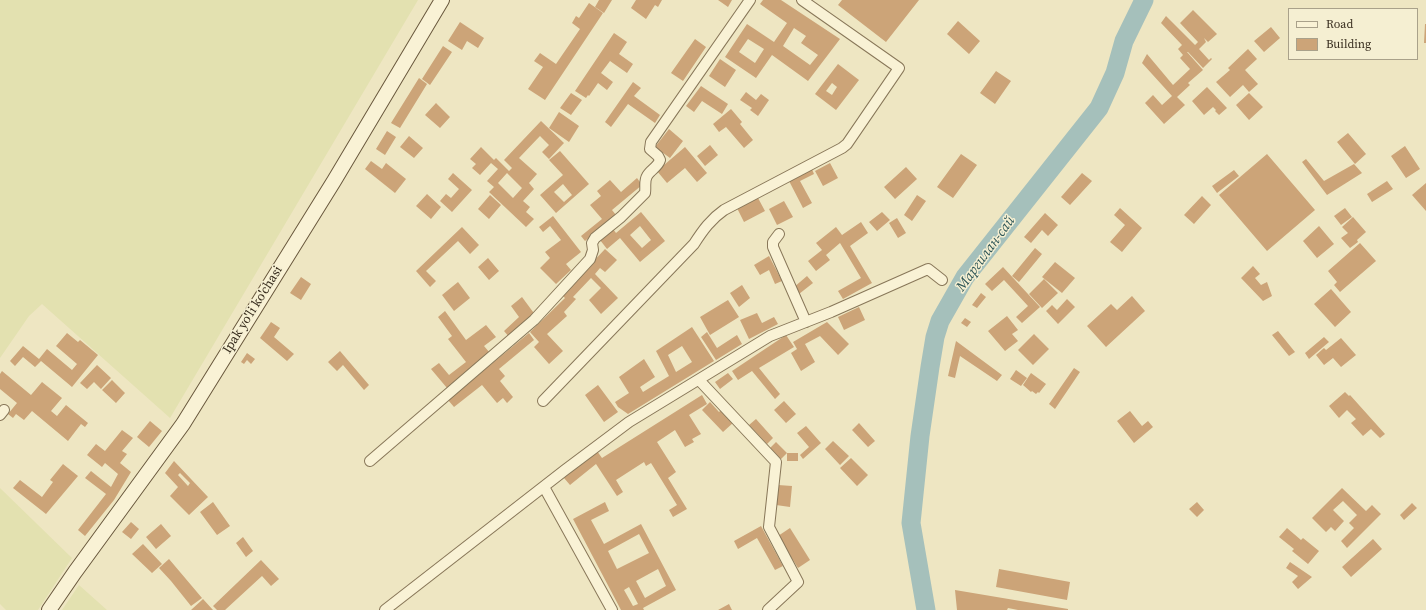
<!DOCTYPE html>
<meta charset="utf-8">
<style>
body{margin:0}
#map{position:relative;width:1426px;height:610px;overflow:hidden;background:#eee6c2;font-family:"Source Serif 4",serif}
canvas{display:block}
.legend{position:absolute;left:1288px;top:8px;width:130px;height:52px;box-sizing:border-box;background:#f5efd2;border:1px solid #a9a18a;margin:0;padding:5px 7px;list-style:none;font-size:12px;color:#382d1e}
.legend li{display:flex;align-items:center;gap:8px;height:20px}
.legend b{width:20px;border:1px solid #a9a18a}
</style>
<div id="map">
<canvas width="1426" height="610"></canvas>
<ul class="legend">
<li><b style="height:5px;background:#f9f2d5"></b>Road</li>
<li><b style="height:11px;background:#cca478"></b>Building</li>
</ul>
</div>
<script>
const c = document.querySelector('canvas').getContext('2d');
c.lineJoin = 'round';
function fill(path, color) {
  c.fillStyle = color;
  c.fill(path, 'evenodd');
}
function stroke(path, color, width, dash) {
  c.strokeStyle = color;
  c.lineWidth = width;
  c.lineCap = dash ? 'butt' : 'round';
  c.setLineDash(dash || []);
  c.stroke(path);
}
function write(font, color, halo, rows, align = 'center') {
  c.font = font + ' "Source Serif 4",serif';
  c.lineWidth = 3;
  c.setLineDash([]);
  c.textBaseline = 'middle';
  c.strokeStyle = halo;
  c.fillStyle = color;
  for (const [text, x, y, turn = 0] of rows) {
    c.save();
    c.translate(x, y);
    c.rotate((+turn || 0) * Math.PI / 180);
    c.textAlign = isNaN(turn) ? turn : align;
    if (halo) c.strokeText(text, 0, 0);
    c.fillText(text, 0, 0);
    c.restore();
  }
}
const farmland = new Path2D(`
 M0,0H418L170,418L42,304L29,316L0,358Z
 M0,488L72,558L38,610H6L0,604Z
 M79,585L107,610H62Z`);
const river = new Path2D(`
 M926,610L911,523L920,436L930,367L935,337L940,321L965,277L1099,108L1115,73L1124,41L1144,0`);
const building = new Path2D(`
 M599,0H612L604,13L595,7Z
 M636,0H662L658,7L655,5L646,19L631,8Z
 M718,0H732L728,7Z
 M763,0H781L840,39L808,81L772,55L756,78L725,57L747,24L774,42L787,23L760,4ZM794,28L806,36L801,43L818,55L810,65L783,46ZM748,39L764,49L755,63L739,52Z
 M842,0H919L886,42L838,5Z
 M589,3L603,13L545,100L528,89L543,67L534,61L540,53L556,64L580,29L572,23L576,16L579,18Z
 M1193,10L1217,34L1208,42L1204,38L1206,42L1199,49L1209,60L1211,58L1212,59L1203,68L1188,52H1187L1203,70L1188,83L1190,85L1177,97L1185,105L1164,124L1145,103L1153,95L1162,105L1172,96L1142,63L1147,54L1173,85L1190,69L1180,58L1183,55L1178,49L1182,45L1161,23L1166,16L1195,45L1198,42L1180,23Z
 M958,21L980,41L969,54L947,34Z
 M460,22L484,38L478,48L467,41L462,50L448,41Z
 M1425,24H1426V43H1424Z
 M1271,27L1280,38L1264,52L1254,41Z
 M614,33L627,42L619,54L633,64L627,73L610,61L601,73L613,82L607,90L598,83L589,96L588,95L586,98L575,91Z
 M695,39L706,47L683,81L671,73Z
 M443,46L452,52L430,85L422,79Z
 M1248,49L1257,59L1245,70L1258,84L1249,92L1243,85L1230,97L1216,82L1230,70L1228,68Z
 M720,59L736,70L725,87L709,76Z
 M838,64L859,80L836,110L815,94ZM832,83L837,87L832,95L826,91Z
 M996,71L1011,81L995,104L980,93Z
 M419,78L427,84L400,128L391,123Z
 M633,82L641,88L634,96L660,115L655,123L628,104L611,127L605,122Z
 M701,86L728,104L722,114L702,101L694,112L686,106Z
 M1207,87L1227,108L1219,115L1215,111L1216,110L1213,107L1204,115L1192,101Z
 M746,92L756,100L761,94L769,100L758,116L750,110L752,108L740,100Z
 M571,93L582,100L571,115L560,108Z
 M1249,93L1263,107L1249,120L1236,105Z
 M436,103L450,117L440,128L425,115Z
 M731,109L742,122L740,124L753,140L744,148L726,127L719,132L713,124Z
 M559,112L579,126L569,142L549,128Z
 M541,121L564,143L549,159L542,152L549,145L540,136L519,158L537,174L529,183L534,189L523,201L530,207L526,212L534,219L526,227L489,192L494,187L487,181L498,169L491,163L480,175L472,168L476,164L470,159L481,147L494,160L496,158L509,171L512,168L504,160ZM507,173L522,188L513,198L498,183Z
 M669,129L683,141L670,158L655,147Z
 M387,131L396,137L385,155L376,149Z
 M1348,133L1366,154L1355,164L1337,142Z
 M409,136L423,148L414,158L400,147Z
 M710,145L718,155L705,166L697,156Z
 M1405,146L1420,169L1406,178L1391,156Z
 M685,147L707,173L697,182L685,168L667,183L657,171Z
 M560,151L589,184L556,213L540,195L563,175L549,160ZM563,184L572,195L564,202L554,192Z
 M961,154L977,165L953,198L937,187Z
 M1267,154L1315,210L1267,251L1219,195Z
 M1306,159L1324,181L1354,164L1362,173L1327,195L1302,162Z
 M371,161L382,169L386,163L406,179L395,193L365,169Z
 M830,163L838,178L823,186L815,171Z
 M811,167L814,174L800,181L812,203L803,208L788,179Z
 M906,167L917,179L895,199L884,187Z
 M1234,170L1239,176L1217,193L1212,186Z
 M453,173L472,190L452,212L440,201L446,194L451,198L459,189L448,179Z
 M1082,173L1092,181L1070,205L1061,197Z
 M637,178L642,185L612,210L616,215L585,241L581,236L602,219L590,205L601,196L597,191L610,180L621,192Z
 M1387,181L1393,189L1372,202L1367,194Z
 M1426,183V211L1412,195Z
 M427,194L441,207L431,219L416,206Z
 M490,195L501,205L489,219L478,209Z
 M917,195L926,201L912,221L904,215Z
 M1202,196L1211,205L1194,224L1184,215Z
 M758,198L765,211L744,222L737,208Z
 M784,201L793,217L777,225L769,209Z
 M1120,208L1142,228L1122,252L1110,242L1125,225L1114,215Z
 M1345,208L1352,217L1341,225L1334,216Z
 M641,212L665,241L640,262L620,238L607,249L600,240L613,229L616,233ZM640,226L651,240L642,248L630,235Z
 M882,212L890,220L877,231L869,222Z
 M1045,213L1058,225L1048,236L1042,230L1031,243L1024,237Z
 M553,216L581,252L566,264L571,270L556,284L540,268L550,258L545,252L561,240L550,226L543,232L539,227Z
 M1353,217L1366,232L1357,240L1358,242L1350,248L1341,238L1348,233L1342,227Z
 M897,218L906,233L898,238L889,223Z
 M861,222L868,233L850,246L872,283L843,299L838,291L861,278L840,243L826,255L830,260L816,271L808,261L822,250L816,243L836,227L842,235Z
 M1319,226L1334,244L1317,258L1303,241Z
 M462,227L479,245L470,254L458,241L426,271L436,281L430,287L416,271Z
 M1360,243L1376,261L1340,292L1334,285L1337,282L1328,271Z
 M1035,248L1042,254L1019,282L1012,276Z
 M605,249L617,260L605,272L600,268L595,274L618,298L601,314L589,300L601,288L591,278L573,297L576,299L564,312L567,316L547,334L563,351L549,364L534,347L539,342L530,332L565,298L562,295Z
 M769,256L782,281L775,284L769,270L760,275L754,265Z
 M488,258L499,271L489,280L478,267Z
 M1055,262L1075,278L1062,293L1042,277Z
 M1253,266L1260,274L1255,278L1261,285L1267,282L1272,296L1263,301L1241,278Z
 M1003,267L1040,307L1022,323L1016,317L1028,306L1004,280L992,291L985,284Z
 M807,276L813,283L799,294L793,288Z
 M301,277L311,284L301,300L290,293Z
 M1044,279L1058,293L1042,308L1029,294Z
 M458,282L470,298L454,311L442,295Z
 M742,285L750,298L739,307L730,293Z
 M1331,289L1351,312L1335,327L1314,304Z
 M981,293L986,297L977,308L972,305Z
 M1132,296L1145,311L1106,347L1087,326L1111,304L1117,310Z
 M522,297L536,316L510,338L504,331L519,317L511,306Z
 M1067,299L1075,307L1058,324L1046,311L1052,305L1057,310Z
 M728,300L739,317L710,335L700,317Z
 M859,307L865,320L844,330L838,317Z
 M445,311L466,340L486,325L496,337L484,346L490,353L467,373L447,388L431,369L439,363L449,375L466,362L448,339L452,336L438,317Z
 M757,313L762,323L774,317L778,324L749,339L740,320Z
 M1007,316L1018,330L1012,334L1018,341L1005,351L988,331Z
 M965,318L971,322L967,327L961,323Z
 M271,322L280,328L274,337L294,354L287,361L260,338Z
 M827,322L849,344L838,355L820,336L805,344L815,362L801,371L791,353L797,349L793,342Z
 M692,327L714,361L628,414L618,407L615,402L629,393L619,377L644,359L655,377L640,387L643,392L669,376L656,351ZM682,346L692,362L676,372L668,355Z
 M1278,331L1295,352L1289,356L1272,335Z
 M707,332L717,348L737,335L742,344L716,360L701,337Z
 M67,333L78,342L80,340L98,355L72,387L41,361L35,367L23,357L15,366L10,361L23,346L39,359L47,349L72,370L77,364L56,346Z
 M529,333L534,340L499,369L505,376L500,381L513,397L507,403L503,398L497,403L482,385L454,407L448,400Z
 M1034,334L1049,349L1033,365L1018,350Z
 M786,335L794,347L759,368L780,394L775,399L752,371L738,380L732,371Z
 M1324,337L1329,342L1309,359L1305,353Z
 M1341,338L1356,355L1341,367L1333,358L1324,365L1316,355L1324,348L1326,350Z
 M956,341L1002,375L997,381L960,356L955,378L948,376Z
 M340,351L369,385L364,390L343,365L337,371L328,362Z
 M247,353L255,359L251,364L247,360L244,364L241,362Z
 M97,365L111,378L101,389L94,382L87,389L80,383Z
 M1074,368L1080,372L1055,409L1049,404Z
 M1016,370L1027,378L1021,386L1010,379Z
 M2,371L31,395L42,382L62,398L51,411L57,416L66,405L88,423L85,427L81,424L68,441L32,411L24,420L16,414L13,418L8,414L17,403L0,389V374Z
 M728,373L733,379L720,389L715,382Z
 M1031,373L1046,384L1039,393L1038,392L1036,394L1032,391L1031,392L1023,385Z
 M112,380L125,393L116,403L102,390Z
 M598,385L618,412L604,422L585,395Z
 M1345,392L1349,396L1350,395L1385,434L1380,438L1371,429L1363,436L1351,423L1356,419L1347,410L1339,418L1329,406Z
 M702,395L707,404L689,415L701,434L692,439L694,442L685,447L675,430L657,442L676,472L668,478L687,509L673,517L669,510L677,505L651,463L646,466L644,462L616,480L623,492L617,496L596,464L570,485L564,478L597,451L602,458Z
 M784,401L796,414L786,423L774,410Z
 M710,402L719,412L722,409L734,422L723,432L702,410Z
 M1130,411L1142,426L1148,421L1153,427L1134,443L1117,421Z
 M756,419L773,438L767,444L749,425Z
 M150,421L162,431L149,447L137,437Z
 M859,423L875,441L868,447L852,430Z
 M806,426L821,443L803,459L800,455L809,447L797,433Z
 M122,430L133,438L122,451L127,454L120,463L131,472L114,500L85,536L78,530L106,494L85,478L91,471L111,487L118,474L105,463L102,467L87,455L96,444L105,451Z
 M833,441L849,456L840,465L825,449Z
 M776,442L787,453L781,459L770,448Z
 M787,453H798V461H787Z
 M851,458L868,475L857,486L840,468Z
 M174,461L208,497L189,515L170,496L178,487L165,473ZM180,473L190,483L188,486L178,475Z
 M63,464L78,476L46,514L13,488L20,480L42,497L53,482L50,480Z
 M778,485L792,486L790,507L776,505Z
 M1342,488L1366,511L1372,505L1381,514L1347,548L1341,541L1354,528L1349,523L1357,515L1343,501L1333,510L1344,521L1335,531L1331,527L1326,532L1312,518Z
 M213,502L230,526L217,535L200,512Z
 M605,502L609,511L591,520L604,544L641,524L676,590L643,608L644,610H621L573,519ZM639,534L649,553L617,569L608,551ZM658,569L666,586L645,598L636,581ZM629,587L638,604L633,606L624,590Z
 M1197,502L1204,510L1197,517L1189,509Z
 M1412,503L1417,508L1404,520L1400,515Z
 M131,522L139,529L131,539L122,532Z
 M161,524L171,536L156,549L146,537Z
 M761,526L783,566L775,570L757,538L738,549L734,541Z
 M790,528L810,560L798,568L778,536Z
 M1287,528L1301,540L1303,538L1319,551L1308,564L1292,551L1294,549L1279,537Z
 M243,537L253,551L246,557L236,543Z
 M1373,539L1382,549L1351,577L1342,567Z
 M143,544L162,564L152,573L132,554Z
 M169,559L202,598L191,606L171,581L159,568Z
 M261,560L279,579L271,586L262,576L225,610H217L213,606Z
 M1290,562L1312,577L1298,589L1292,582L1298,576L1286,568Z
 M999,569L1070,582L1067,600L996,587Z
 M955,590L1068,609V610H1018L1008,608L1007,610H957Z
 M203,599L213,610H191Z
 M729,604L732,610H718Z`);
const minor = new Path2D(`
 M779,234L773,242V247L806,322
 M699,380L776,462L769,527L798,582L768,610
 M543,401L694,244C703,230 711,219 724,210L842,148L847,144L899,68L802,0
 M0,415L4,410
 M370,461L534,320L590,259L593,250L592,243L595,238L621,217L645,193C646,187 644,181 647,176C650,170 658,167 660,160L658,156L650,149L651,142L750,0
 M544,487L612,610
 M385,610L565,470L629,422L770,336L831,312L928,269L942,280`);
const secondary = new Path2D(`
 M49,610L75,572L183,424L334,181L442,0`);
const streetNames = [
 ["Ipak yo'li ko'chasi",253,310,-58]
];
const waterNames = [
 ["Маргилан-сай",986,254,-54]
];
fill(farmland, '#e3e1b0');
stroke(river, '#a5c0bb', 19);
fill(building, '#cca478');
stroke(minor, '#887759', 12);
stroke(secondary, '#69583d', 16);
stroke(minor, '#f9f2d5', 10);
stroke(secondary, '#f9f2d5', 14);
write('13px', '#382d1e', '#f5efd2', streetNames);
write('italic 14px', '#2d5557', '#f5efd2', waterNames);
</script>
